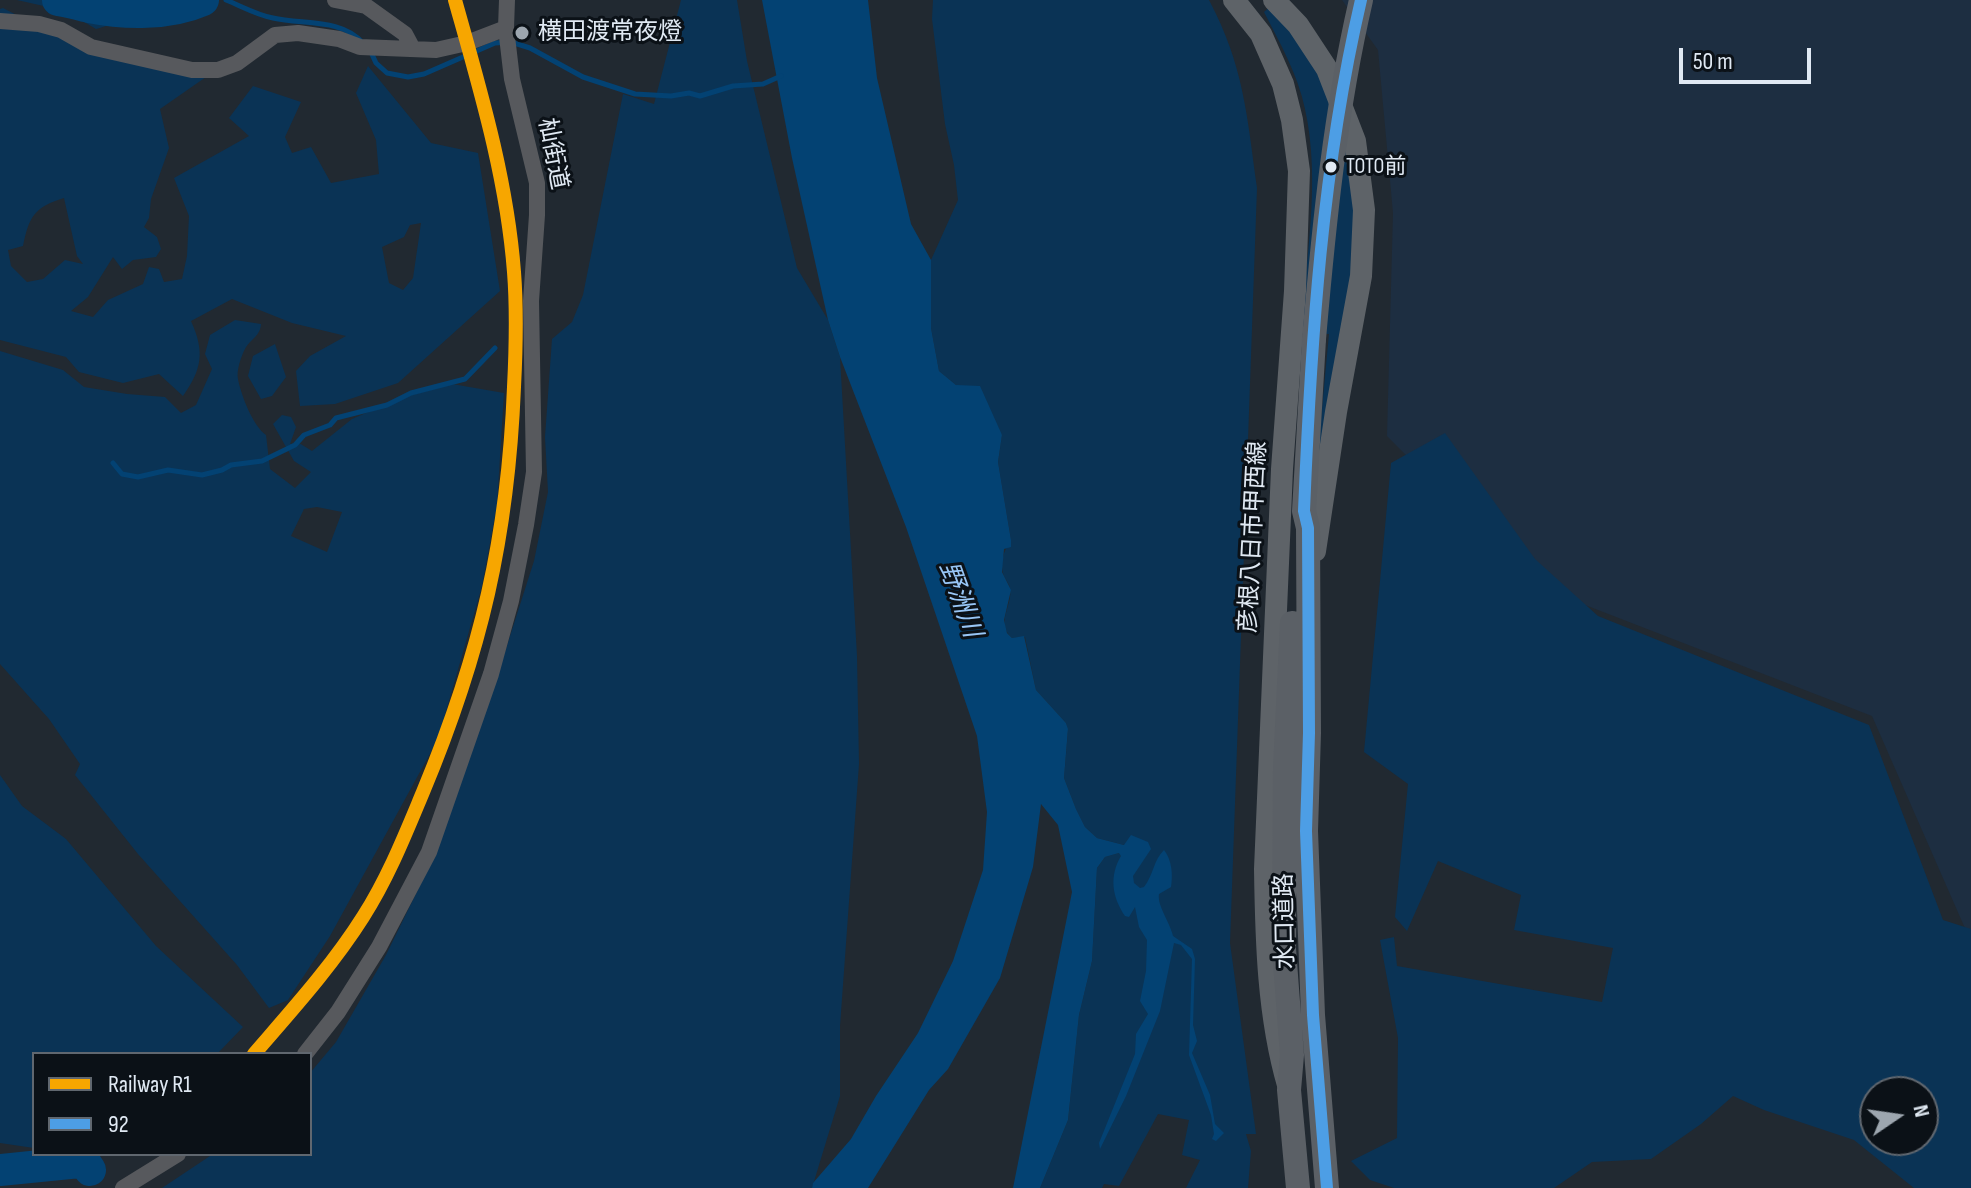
<!DOCTYPE html>
<meta charset="utf-8">
<style>
body{margin:0}
#map{position:relative;width:1971px;height:1188px;overflow:hidden;background:#212931;font-family:"Sofia Sans Condensed",sans-serif}
canvas{display:block}
.legend{position:absolute;left:32px;top:1052px;width:280px;height:104px;box-sizing:border-box;background:#0b1117;border:2px solid #60676f;margin:0;padding:10px 14px;list-style:none;font-size:24px;color:#e0e9f3}
.legend li{display:flex;align-items:center;gap:16px;height:40px}
.legend b{width:40px;border:2px solid #60676f}
.north{position:absolute;left:1859px;top:1076px;width:80px;height:80px;box-sizing:border-box;background:#0b1117;border:2px solid #60676f;border-radius:50%;rotate:77deg;font-size:22px;font-weight:700;line-height:32px;text-align:center;color:#e0e9f3}
.north::after{content:'';display:block;margin:auto;width:28px;height:36px;background:#9da6af;clip-path:polygon(50% 0,100% 100%,50% 72%,0 100%)}
.scale{position:absolute;left:1679px;top:48px;width:132px;height:36px;box-sizing:border-box;border:4px solid #e0e9f3;border-top:0;padding-left:10px;font-size:24px;line-height:28px;white-space:nowrap;color:#e0e9f3;-webkit-text-stroke:6px #0b1117;paint-order:stroke}
</style>
<div id="map">
<canvas width="1971" height="1188"></canvas>
<ul class="legend">
<li><b style="height:10px;background:#f7a600"></b>Railway R1</li>
<li><b style="height:10px;background:#4d9ee5"></b>92</li>
</ul>
<div class="north">N</div>
<div class="scale">50 m</div>
</div>
<script>
const c = document.querySelector('canvas').getContext('2d');
c.lineJoin = 'round';
function fill(path, color) {
  c.fillStyle = color;
  c.fill(path, 'evenodd');
}
function stroke(path, color, width, dash) {
  c.strokeStyle = color;
  c.lineWidth = width;
  c.lineCap = dash ? 'butt' : 'round';
  c.setLineDash(dash || []);
  c.stroke(path);
}
function write(font, color, halo, rows, align = 'center') {
  c.font = font + ' "Sofia Sans Condensed","Noto Sans JP",sans-serif';
  c.lineWidth = 6;
  c.setLineDash([]);
  c.textBaseline = 'middle';
  c.strokeStyle = halo;
  c.fillStyle = color;
  for (const [text, x, y, turn = 0] of rows) {
    c.save();
    c.translate(x, y);
    c.rotate((+turn || 0) * Math.PI / 180);
    c.textAlign = isNaN(turn) ? turn : align;
    if (halo) c.strokeText(text, 0, 0);
    c.fillText(text, 0, 0);
    c.restore();
  }
}
const built = new Path2D(`
 M1342,0H1971V942L1872,716L1536,586L1387,436L1393,213L1378,50Z`);
const green = new Path2D(`
 M17,0H175C164,30 146,19 121,22C113,23 104,27 96,29L66,11Z
 M681,0H737L747,61L797,268L828,320L840,357L857,656L859,764L840,1026V1096L812,1188H162L213,1154H310V1073L336,1042L386,955L427,871L494,686L534,561L548,492L545,437L552,339L572,322L583,295L623,94L654,104Z
 M933,0H1209C1244,66 1247,116 1257,188L1230,943L1256,1134H1246L1251,1151L1248,1188H1186L1200,1160L1182,1155L1189,1120L1158,1114L1119,1186L1104,1184L1102,1188H1040L1068,1120L1079,1015L1092,961L1097,868L1105,857L1119,853L1124,845L1097,838L1085,827L1076,809L1064,778L1068,730L1066,723L1036,690L1025,637L1012,638C995,622 1013,606 1010,588C1009,584 1006,580 1004,576C999,564 1004,550 1011,540L998,462L1002,435L956,385L939,371L931,328V260L958,200L954,165L945,124L932,19Z
 M1273,4L1303,42L1352,146L1359,261L1314,494L1329,334L1300,332C1306,260 1321,181 1305,109C1298,75 1280,43 1264,12Z
 M3,8L59,37L206,77L160,109L169,148L151,199L149,218L144,227L157,237L161,249L156,257L133,260L122,269L113,257L88,297L71,311L93,317L108,300L143,284L149,267L159,269L164,282L182,279L187,256L189,216L174,178L249,136L229,118L253,86L301,102L285,137L292,153L311,147L331,183L379,174L376,140L356,93L368,66L431,143L478,153L500,291L398,383L335,404L300,406L296,371L310,356L346,336L292,323L232,299L191,321C205,352 202,369 183,396L159,374L123,383L79,372L66,357L0,340V9ZM64,198L77,256L83,264L65,260L43,279L27,282L11,266L8,250L23,246C29,217 34,207 64,198ZM421,223L413,278L403,290L389,283L382,247L404,237L410,225Z
 M235,320L261,324C260,337 251,338 245,349C241,356 236,372 238,379C241,395 253,426 266,435L270,469L295,488L311,472L294,461L273,424L282,415L291,417L296,427L290,444L299,443L312,451L352,419L401,398L452,384L504,393L497,505L482,586L438,739L330,936L288,1000L269,1008L237,965L138,854L75,775L80,764L49,719L0,664V351L63,370L84,387L127,394L165,397L181,413L196,405L212,369L205,354L210,335ZM317,507L342,512L327,552L291,536L304,509Z
 M275,344L286,377L272,396L261,399L248,376L253,356Z
 M1445,433L1535,559L1598,616L1869,725L1943,920L1971,929V1188H1914L1854,1140L1764,1110L1733,1096L1701,1124L1651,1159L1592,1162L1554,1188H1394L1370,1180L1351,1161L1397,1138L1398,1038L1380,940L1394,937L1397,966L1602,1002L1613,948L1514,930L1521,895L1438,861L1407,931L1395,917L1408,784L1364,752L1391,463ZM1875,1092H1923V1140H1875Z
 M0,775L22,806L66,839L156,946L243,1027L217,1054H34V1148L0,1143Z`);
const water = new Path2D(`
 M762,0H868L877,78L911,224L931,260V328L939,371L956,385L980,386L1002,435L998,462L1011,540V547L1004,549L1002,572L1011,590L1004,620L1007,633L1012,638L1024,636L1036,690L1066,723L1068,729L1064,778L1076,809L1085,827L1097,838L1124,845L1131,835L1148,842L1151,849L1133,876L1134,883L1140,888L1144,887C1154,874 1153,861 1164,850C1172,860 1173,875 1171,887L1159,894C1157,906 1170,922 1173,936L1192,949L1195,959L1193,1025L1197,1041L1192,1053L1210,1095L1215,1124L1224,1133L1216,1141L1212,1139L1214,1134L1211,1115L1189,1055L1192,959L1181,945L1174,943L1160,1011L1126,1096L1100,1149L1099,1143L1135,1054L1136,1034L1148,1014L1140,1001L1146,971L1147,940L1139,927L1135,907L1129,917L1125,916C1112,897 1109,876 1121,856L1119,853L1105,857L1097,868L1092,961L1079,1015L1068,1120L1040,1188H1013L1072,892L1058,825L1041,804L1033,867L1000,978L948,1069L929,1090L868,1188H812L813,1183L851,1139L876,1096L918,1033L953,961L983,870L987,812L977,736L906,527L840,357L828,320L792,158Z`);
const stream = new Path2D(`
 M226,0C241,6 257,15 273,18C303,25 341,18 363,43
 M370,50L376,63L387,73L408,77L424,74L495,43L511,42L530,48L583,77L635,94L671,96L689,93L700,96L733,86L763,84L781,76
 M113,463L122,474L138,477L168,470L202,475L222,470L231,465L262,461L295,445L304,435L330,425L336,418L387,405L411,393L465,379L495,348`);
const river = new Path2D(`
 M58,0C69,1 79,5 89,7C125,14 169,15 203,0
 M0,1170L80,1162L86,1164L90,1170`);
const minor = new Path2D(`
 M335,0L366,6L405,34L413,49
 M0,21L39,24L61,30L91,47L192,70H218L237,63L275,35L298,33L339,39L360,47L436,50L467,43L506,28
 M305,1054L338,1012L379,947L429,852L491,674L511,601L526,525L534,472L531,301L537,215V183L512,79L506,28L507,0
 M123,1188L178,1154`);
const major = new Path2D(`
 M1234,0L1261,34L1283,84L1292,120L1299,171L1295,291L1282,469L1265,869C1266,940 1268,1016 1288,1085
 M1274,0L1298,25L1327,69L1355,141L1364,210L1361,276L1336,412L1315,551`);
const highway = new Path2D(`
 M1314,339L1304,511L1308,528L1309,733L1306,831L1313,1015L1327,1188
 M1292,623L1285,769L1284,949L1292,1055L1289,1090L1298,1188`);
const highwayBridge = new Path2D(`
 M1314,339C1324,225 1335,112 1361,0`);
const bus1 = new Path2D(`
 M1327,1188L1313,1015L1306,831L1309,733L1308,528L1304,511C1311,340 1322,167 1361,0`);
const rail1 = new Path2D(`
 M254,1054C292,1010 332,966 363,917C388,878 405,835 423,792C481,653 508,537 514,387C516,348 517,310 514,272C507,179 480,89 455,0`);
const markers = [
 [522,33,8,"#9da6af"],
 [1331,167,7,"#e0e9f3"]
];
const busNames = [
 ["TOTO前",1346,167]
];
const poiNames = [
 ["横田渡常夜燈",538,33]
];
const streetNames = [
 ["杣街道",552,154,79],
 ["彦根八日市甲西線",1254,537,-87],
 ["水口道路",1286,921,-91]
];
const waterNames = [
 ["野洲川",959,600,70]
];
fill(built, '#1d2e41');
fill(green, '#0a3355');
fill(water, '#034273');
stroke(stream, '#034273', 5);
stroke(river, '#034273', 32);
stroke(minor, '#57595d', 16);
stroke(major, '#5e6368', 22);
stroke(highway, '#5b6066', 24);
stroke(highwayBridge, '#5b6066', 24);
stroke(bus1, '#4d9ee5', 12);
stroke(rail1, '#f7a600', 14);
for (const [x, y, r, color] of markers) {
  const dot = new Path2D();
  dot.arc(x, y, r, 0, 2 * Math.PI);
  c.fillStyle = color;
  c.fill(dot);
  stroke(dot, '#0b1117', 3);
}
write('22px', '#e0e9f3', '#0b1117', busNames, 'left');
write('24px', '#e0e9f3', '#0b1117', poiNames, 'left');
write('24px', '#e0e9f3', '#0b1117', streetNames);
write('italic 26px', '#98c6f6', '#0b1117', waterNames);
</script>
